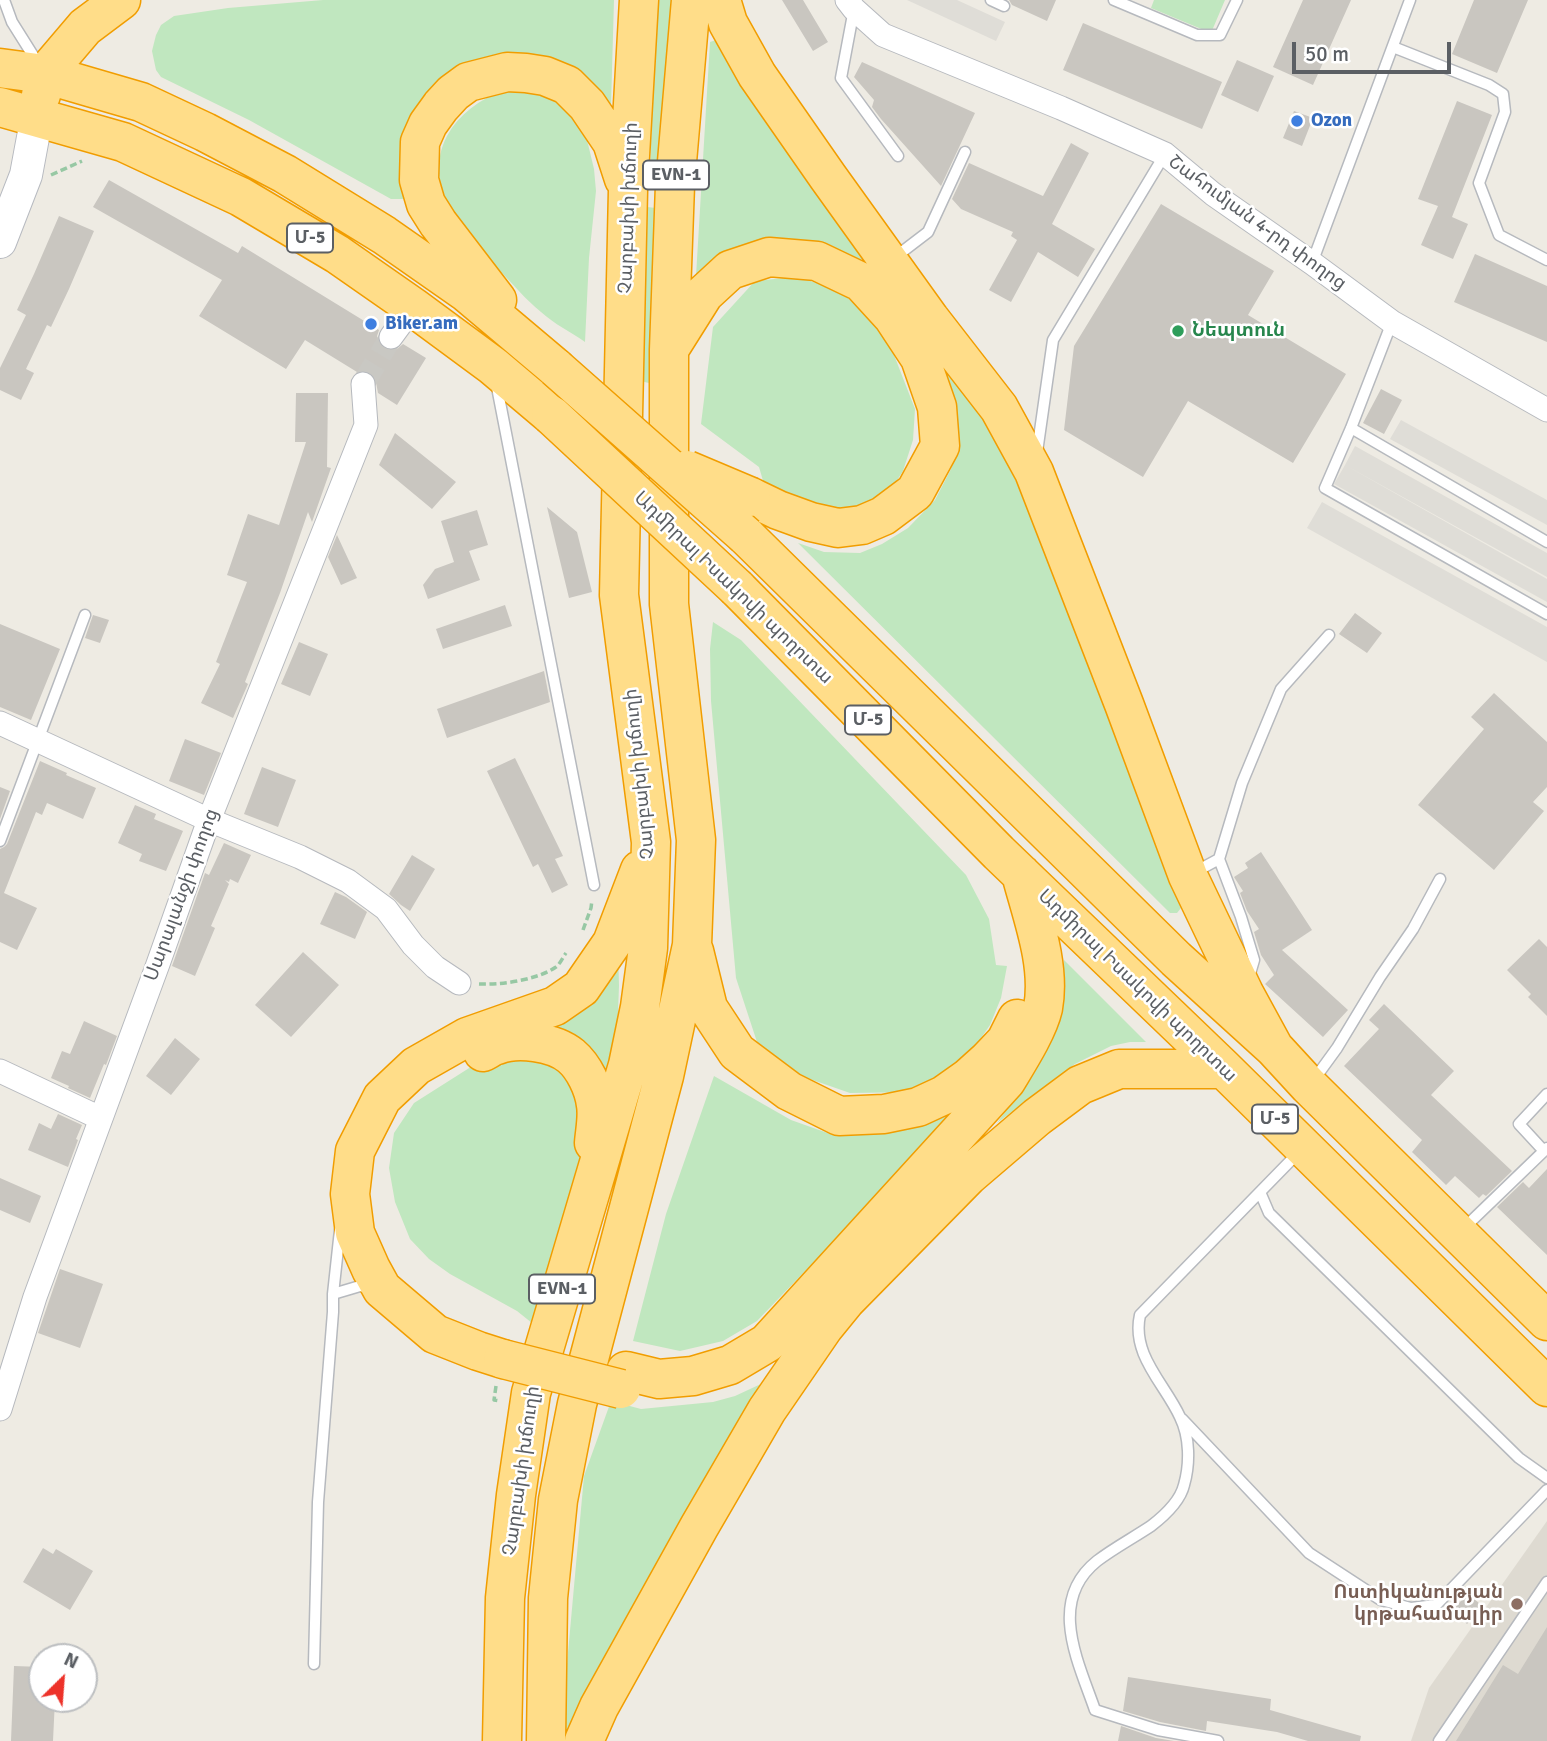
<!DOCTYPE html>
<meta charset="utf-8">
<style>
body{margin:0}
#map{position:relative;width:1547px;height:1741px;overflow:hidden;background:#eeebe3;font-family:Signika,sans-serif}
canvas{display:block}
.north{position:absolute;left:28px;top:1643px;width:70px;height:70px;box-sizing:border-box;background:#fff;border:2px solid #bdbfc1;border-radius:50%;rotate:25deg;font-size:19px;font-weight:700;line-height:28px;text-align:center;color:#5b5f64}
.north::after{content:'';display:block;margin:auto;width:24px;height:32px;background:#ed322a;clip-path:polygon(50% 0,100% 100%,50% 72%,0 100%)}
.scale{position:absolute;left:1292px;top:42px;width:159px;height:32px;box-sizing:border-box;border:4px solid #5b5f64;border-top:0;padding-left:9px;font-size:21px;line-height:24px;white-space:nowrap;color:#5b5f64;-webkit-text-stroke:5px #fff;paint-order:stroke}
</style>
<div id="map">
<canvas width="1547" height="1741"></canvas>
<div class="north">N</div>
<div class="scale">50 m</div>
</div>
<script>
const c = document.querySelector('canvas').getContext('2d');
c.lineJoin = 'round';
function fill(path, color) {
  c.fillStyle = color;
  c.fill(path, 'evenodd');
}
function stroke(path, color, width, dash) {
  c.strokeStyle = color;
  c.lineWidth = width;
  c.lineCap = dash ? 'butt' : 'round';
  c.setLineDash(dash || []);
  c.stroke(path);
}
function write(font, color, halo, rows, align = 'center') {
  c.font = font + ' Signika,"Noto Sans Armenian",sans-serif';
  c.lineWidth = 5;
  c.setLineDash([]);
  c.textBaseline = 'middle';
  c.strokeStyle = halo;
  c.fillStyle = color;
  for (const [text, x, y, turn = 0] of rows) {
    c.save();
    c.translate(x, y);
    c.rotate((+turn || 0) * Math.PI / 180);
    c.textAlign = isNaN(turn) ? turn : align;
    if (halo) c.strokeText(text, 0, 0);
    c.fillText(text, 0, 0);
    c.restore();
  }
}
const industrial = new Path2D(`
 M907,0H957L1005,22L996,41Z
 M1401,420L1547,500V525L1390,439Z
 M1355,446L1547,553V577L1345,465Z
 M1345,465L1547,579V602L1334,484Z
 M1322,502L1547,627V662L1307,528Z`);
const education = new Path2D(`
 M1547,1521V1741H1411L1429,1688Z`);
const green = new Path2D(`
 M323,0H614L611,106L481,66L406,199H391L249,120L161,77L156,70L152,51L156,35L161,25L174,16L228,8Z
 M656,0H671L659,173L650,171Z
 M1154,0H1225L1211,33L1151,8Z
 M716,40L865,256L857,264L829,249L802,240H772L696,276L710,42Z
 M504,90L549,93L580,121L588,144L594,169L596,191L589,258L585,342C571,332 554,324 541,312C526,300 513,284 499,270C466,235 420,188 447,136C459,114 480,99 504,90Z
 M647,207L656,208L649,383L640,381Z
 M784,278L807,280L837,289L863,311L889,342L915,409L913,440L903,471L888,494L844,514L809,507L764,484L759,467L701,424L713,327L755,281Z
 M937,354L980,415L1004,454L1044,546L1107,715L1180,901L1181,908L1177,913H1170L798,543L824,552L860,553L882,544L908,528L935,500L951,469L959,430L933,360Z
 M713,622L741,640L966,875L989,919L996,965L1007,966L1001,998L990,1025L970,1054L917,1092L850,1093L804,1077L757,1042L736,978L711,701L710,649Z
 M618,947L619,986L617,1039L601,1124L599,1087L530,1035Z
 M1064,960L1146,1042H1130L1111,1046L1075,1064L997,1123L1038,1066L1056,1021Z
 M530,1050L574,1072L590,1158L532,1323L517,1311L450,1274L429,1259L410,1239L395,1202L389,1168L394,1133L414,1103L496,1051Z
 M714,1076L791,1120L836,1136L877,1134L938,1117L961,1109L757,1321L723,1341L680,1351L633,1341L666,1214Z
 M776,1377L758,1404L560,1741L584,1476L611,1401L641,1409L713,1402L735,1396Z`);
const building = new Path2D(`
 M782,0H803L828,42L813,51Z
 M1009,0H1056L1047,21L1012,5Z
 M1303,0H1351L1313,85L1273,67Z
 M1474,0H1528L1497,73L1452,54Z
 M1083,23L1222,82L1202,129L1063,70Z
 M1237,60L1274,76L1258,112L1221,95Z
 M862,62L975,113L941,186L881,119L872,107L874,100L854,77Z
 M1457,101L1492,115L1452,217L1468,224L1453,259L1421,245L1438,206L1418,199Z
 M1294,111L1313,118L1302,146L1283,138Z
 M1071,143L1089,153L1052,224L1095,249L1078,277L1038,252L1011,302L989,290L1017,240L1011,236L1013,232L961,209L952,199L969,163L1043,196Z
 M109,180L238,253L242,246L379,330L377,336L378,342L383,349L390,351L396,350L403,344L426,358L397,405L378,393L375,377L370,372L363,370L357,372L305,340L286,369L199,316L222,280L93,207Z
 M1161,204L1274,271L1248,315L1346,374L1293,463L1188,401L1143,477L1064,430L1074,346Z
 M59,216L94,231L69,289L51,327L47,325L26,369L34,373L21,400L0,390V368L26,315L17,310L34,274Z
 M1475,254L1547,286V342L1454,302Z
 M1381,389L1402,400L1384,434L1363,423Z
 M296,393H328L327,467L331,468L312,522L308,512L280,593L245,682L248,684L233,718L201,703L220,664L216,662L247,582L227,575L248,514L279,525L306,442H295Z
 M395,433L456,482L432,509L379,465Z
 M547,507L577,532L592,592L569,598Z
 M477,510L488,545L469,551L480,580L428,599L423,585L435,569L454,562L441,521Z
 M337,535L357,578L341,585L328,557Z
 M505,605L512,626L443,649L436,629Z
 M1355,613L1382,633L1367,653L1339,634Z
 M93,615L109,620L100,643L85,638Z
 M0,624L60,649L31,720L0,707Z
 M299,642L328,654L310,696L281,684Z
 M544,671L550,702L447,738L437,709Z
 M1494,693L1547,742V787L1533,802L1544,811L1494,870L1418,805L1484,729L1471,717Z
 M185,739L221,753L204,795L169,781Z
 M515,758L563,856L555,859L568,885L552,893L538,864L533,867L487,771Z
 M40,761L67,773L66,775L96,788L83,819L47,803L42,815L36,812L4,893L37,908L17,950L0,942V849L4,847L7,844Z
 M262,767L296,780L278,827L244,814Z
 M0,787L10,791L0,819Z
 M135,805L156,814L154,819L183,831L166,871L139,861L142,854L118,843Z
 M224,843L251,855L238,883L230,879L229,882L225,880L229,884L211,926L215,928L195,976L172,966L205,873L209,875Z
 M1261,852L1312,930L1282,950L1348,1010L1323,1037L1265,984L1274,975L1261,955L1254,932L1259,929L1247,911L1240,893L1243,891L1234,877L1248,868L1245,863Z
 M412,855L435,869L410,911L401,905L389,894Z
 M335,892L346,897L367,912L355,939L320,924Z
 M1539,939L1547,947V1016L1528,997L1531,994L1507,970Z
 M303,952L339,985L291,1037L255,1005Z
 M1384,1004L1454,1071L1431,1095L1512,1171L1486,1196L1483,1194L1479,1198L1455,1176L1446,1185L1412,1152L1422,1140L1344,1066L1379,1029L1369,1020Z
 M84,1021L117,1036L106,1065L104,1064L90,1098L68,1088L69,1086L51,1078L62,1051L70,1054Z
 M175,1038L200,1059L171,1095L146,1076Z
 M58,1114L82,1125L76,1139L78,1140L68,1167L28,1150L39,1123L51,1129Z
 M1547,1169V1255L1497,1207L1523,1182L1529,1188Z
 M0,1178L41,1196L30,1223L0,1210Z
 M60,1269L103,1284L80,1348L38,1333Z
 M43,1548L53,1554L56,1549L93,1571L70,1610L23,1582Z
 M1468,1593L1483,1607L1467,1624L1453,1610Z
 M1547,1627V1741H1456L1503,1665L1518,1674Z
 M14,1666L42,1667V1699H55L53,1741H11Z
 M1128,1677L1271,1699L1270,1710L1361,1736L1360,1741H1308L1277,1732L1207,1721L1206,1731L1160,1722L1123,1711Z
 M1121,1726L1156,1738L1174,1741H1118Z`);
const streetTunnel = new Path2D(`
 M363,384L391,337`);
const path = new Path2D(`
 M51,175L82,161
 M583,930L591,908L592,900
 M479,984C501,985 537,980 556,967C560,964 563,957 566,953
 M496,1386L494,1400L500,1401`);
const lane = new Path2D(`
 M4,0L12,22L39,65
 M991,0L1004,6
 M1114,0L1197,35H1220L1237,0
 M854,9L841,78L898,156
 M1393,47L1489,85L1503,94L1505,112L1479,183L1499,235L1547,260
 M894,258L928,232L965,152
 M1312,263L1410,0
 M1392,322L1351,428L1325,488L1547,614
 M496,382L594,885
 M1351,428L1547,542
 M1037,452L1053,340L1165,154
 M0,841L85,615
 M1219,859L1241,917L1254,960L1249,977
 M1193,873L1219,859L1242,783L1281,689L1329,635
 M1313,1081L1337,1048L1380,977L1413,929L1440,879
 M1544,1151L1519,1124L1547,1094
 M1260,1192L1269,1213L1519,1458L1547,1478
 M1463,1229L1547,1148
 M333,1294L360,1286L371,1288
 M1182,1419L1309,1553L1381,1600L1411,1608L1436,1605L1547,1490
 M314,1664L318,1502L333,1312V1294L340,1230
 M1218,1741L1158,1730L1095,1710C1078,1661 1047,1601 1097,1561C1114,1548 1133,1538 1151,1526C1164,1516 1180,1502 1184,1485C1190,1464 1190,1437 1180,1417C1165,1384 1131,1355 1140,1315L1299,1152
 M1439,1741L1547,1582`);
const street = new Path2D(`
 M847,0L854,9L883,35L1061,108L1165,154L1213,194L1312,263L1392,322L1547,410
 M391,337L413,307
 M0,723L209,820L300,857L348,881L386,909L413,945L435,967L459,983
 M0,1071L100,1118
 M0,1409L35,1297L158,964L209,820L366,425L363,384`);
const secondary = new Path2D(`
 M0,242L26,175L37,116`);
const highway = new Path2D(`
 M721,0L728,23L757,75L828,177L930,319L999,408L1034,472L1124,704L1188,876L1244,993L1274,1048
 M0,68L45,74L141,102L205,132L285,174L384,235L467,293L556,368
 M41,95L45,74L85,27L121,0
 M0,107L123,142L241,197L337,254L413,307L493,366L551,415
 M497,300L438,223L426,204L419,180L420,142L428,124L441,106L453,93L468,82L507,72L526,73L545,76L567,85L587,105L612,142L624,179
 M670,348L704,294L730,270L769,257L817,261L861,282L893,317L920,358L937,407L940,446L915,492L883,516L862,525L838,528L811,522L778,510L751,497
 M746,536L1176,959L1274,1048L1309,1086L1547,1321
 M737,588L999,853L1223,1068L1547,1387
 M694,951L708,1008L737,1052L789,1091L839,1116L884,1114L918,1107L944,1095L968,1078L988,1060L1006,1041L1017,1019
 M483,1052C487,1050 492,1046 497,1045C518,1037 554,1042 571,1056C584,1067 594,1088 596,1105C598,1117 595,1131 594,1143
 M503,1359L478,1351L435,1334L382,1289L371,1269L355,1233L350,1194L355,1151L382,1098L416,1066L467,1037L555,1006L581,988L612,943L640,870
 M626,1371L659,1379L693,1376L730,1365L767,1343L1006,1081C1018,1061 1038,1030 1043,1008C1051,965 1032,916 1021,874
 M502,1741L505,1598L516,1495L531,1393L628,1065L640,1007L648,948L651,842L619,595L628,190L639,0
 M546,1741L548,1598L558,1500L577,1404L664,1076L692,945L696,840L669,604V350L675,185L691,0
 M584,1741L599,1707L699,1527L767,1410L824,1327L846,1300L968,1176L1037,1117L1080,1085L1119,1069H1224`);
const highwayBridge = new Path2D(`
 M556,368L746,536
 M551,415L737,588
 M687,470L751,497
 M503,1359L621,1389`);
const markers = [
 [1297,121,7,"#3f7fe0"],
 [371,324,7,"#3f7fe0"],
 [1178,331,7,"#2e9e5b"],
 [1517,1604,7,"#8d6e63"]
];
const shields = [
 [676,175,66],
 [310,238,46],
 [868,720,46],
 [1275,1119,46],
 [562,1289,66]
];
const shieldNames = [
 ["EVN-1",676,175],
 ["Մ-5",310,238],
 ["Մ-5",868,720],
 ["Մ-5",1275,1119],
 ["EVN-1",562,1289]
];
const shopNames = [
 ["Ozon",1311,121],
 ["Biker.am",385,324]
];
const streetNames = [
 ["Չարբախի խճուղի",629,208,-88],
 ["Շահումյան 4-րդ փողոց",1257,223,36],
 ["Ադմիրալ Իսակովի պողոտա",733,588,44],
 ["Չարբախի խճուղի",640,774,-96],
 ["Սարալանջի փողոց",182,895,-70],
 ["Ադմիրալ Իսակովի պողոտա",1137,986,44],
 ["Չարբախի խճուղի",522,1471,-82]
];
const leisureNames = [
 ["Նեպտուն",1192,331]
];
const educationNames = [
 ["Ոստիկանության",1503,1593],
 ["կրթահամալիր",1503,1615]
];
fill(industrial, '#dfddd7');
fill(education, '#dedad1');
fill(green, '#c0e7bf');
fill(building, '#c9c6c0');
stroke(streetTunnel, '#c9c8c3', 23, [23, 11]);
stroke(lane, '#b6b9be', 13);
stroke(street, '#b6b9be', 25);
stroke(secondary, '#b7bac0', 34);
stroke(highway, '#f19d00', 41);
stroke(path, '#97c8a4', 3.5, [7, 3.5]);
stroke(lane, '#fff', 10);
stroke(street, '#fff', 23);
stroke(secondary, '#fff', 32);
stroke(highway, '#ffdd89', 38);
stroke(highwayBridge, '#f19d00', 41, []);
stroke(highwayBridge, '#ffdd89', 38);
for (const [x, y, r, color] of markers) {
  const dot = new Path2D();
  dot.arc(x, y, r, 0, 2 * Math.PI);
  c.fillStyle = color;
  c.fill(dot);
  stroke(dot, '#fff', 2.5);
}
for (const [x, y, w] of shields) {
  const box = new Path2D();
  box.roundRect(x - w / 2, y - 14.5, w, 29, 5);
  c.fillStyle = '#fff';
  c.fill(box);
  stroke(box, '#5b5f64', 2);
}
write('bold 18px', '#5b5f64', null, shieldNames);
write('bold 19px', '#366cbe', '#fff', shopNames, 'left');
write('19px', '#5b5f64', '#fff', streetNames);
write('bold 19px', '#27864d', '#fff', leisureNames, 'left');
write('bold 19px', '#785e54', '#fff', educationNames, 'right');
</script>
